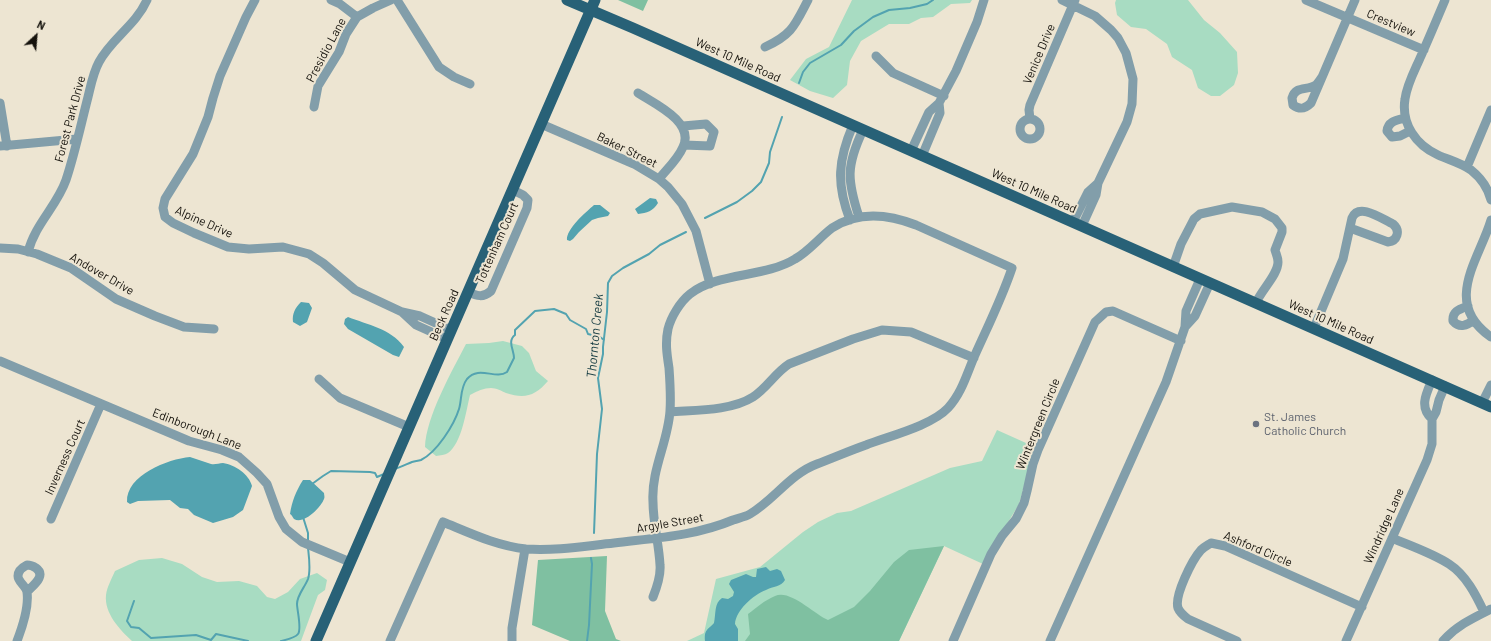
<!DOCTYPE html>
<style>
body{margin:0}
#map{position:relative;width:1491px;height:641px;overflow:hidden;background:#ede5d2;font-family:Barlow,sans-serif}
canvas{display:block}
.north{position:absolute;left:16px;top:16px;width:40px;height:40px;-webkit-text-stroke:3px #ede5d2;paint-order:stroke;rotate:26deg;font-size:11px;font-weight:700;line-height:16px;text-align:center;color:#15120c}
.north::after{content:'';display:block;margin:auto;width:14px;height:18px;background:#15120c;clip-path:polygon(50% 0,100% 100%,50% 72%,0 100%)}
</style>
<div id="map">
<canvas width="1491" height="641"></canvas>
<div class="north">N</div>
</div>
<script>
const c = document.querySelector('canvas').getContext('2d');
c.lineJoin = 'round';
function fill(path, color) {
  c.fillStyle = color;
  c.fill(path, 'evenodd');
}
function stroke(path, color, width, dash) {
  c.strokeStyle = color;
  c.lineWidth = width;
  c.lineCap = dash ? 'butt' : 'round';
  c.setLineDash(dash || []);
  c.stroke(path);
}
function write(font, color, halo, rows, align = 'center') {
  c.font = font + ' Barlow,sans-serif';
  c.lineWidth = 4;
  c.setLineDash([]);
  c.textBaseline = 'middle';
  c.strokeStyle = halo;
  c.fillStyle = color;
  for (const [text, x, y, turn = 0] of rows) {
    c.save();
    c.translate(x, y);
    c.rotate((+turn || 0) * Math.PI / 180);
    c.textAlign = isNaN(turn) ? turn : align;
    if (halo) c.strokeText(text, 0, 0);
    c.fillText(text, 0, 0);
    c.restore();
  }
}
const green = new Path2D(`
 M852,0H972L970,3L951,4L933,17L921,18L909,24H889L861,41L850,61L847,85L833,98L810,91L790,80L806,59L829,47Z
 M1116,0H1188L1204,20L1220,33L1237,52L1238,73L1234,85L1220,96H1211L1198,88L1192,70L1172,57L1167,44L1146,29L1131,27L1117,15L1115,3Z
 M503,341L522,346L529,353L536,371L548,381C535,396 525,399 506,393C502,391 496,388 491,388C484,388 477,391 470,395C466,411 462,443 448,453C445,455 440,455 436,456L425,447C426,417 452,371 466,344L489,343Z
 M997,430L1035,447L1019,504L983,564L944,546L899,641H687L704,633L716,579L760,567L803,532L818,522L837,513L851,511L950,468L982,461Z
 M162,558L182,564L202,577L217,582L239,581L257,586L267,597L275,599L288,592L300,579L317,573L327,580L325,590L318,595L301,641H132C120,630 104,613 106,595C107,587 112,578 115,571L139,560Z`);
const forest = new Path2D(`
 M618,0H648L643,11Z
 M944,546L899,641H745L750,634L748,614C756,608 765,600 775,596C790,589 814,614 828,620L854,607L870,591L894,562L909,550Z
 M607,556L605,611L616,639L621,641H570L532,625L538,560Z`);
const water = new Path2D(`
 M650,198L656,199L658,203C653,211 647,213 638,214L635,209Z
 M594,205H600L610,213L608,216L598,218L592,220L579,232L573,239L570,241L567,240C566,229 586,212 594,205Z
 M301,302L309,303L312,308L307,322L300,326L293,322C292,314 295,308 301,302Z
 M348,317C368,325 390,328 404,347L399,357L393,355L348,329L344,324L345,319Z
 M190,457C197,459 204,462 211,464C215,465 219,463 223,463C235,465 249,474 252,486L243,510L233,517L213,523L194,515L188,509L180,508L170,500L138,501L130,504L127,502C126,475 168,459 190,457Z
 M303,480H310L324,493C324,495 325,497 324,499C321,507 304,525 294,519C294,519 291,514 290,514C292,501 296,491 303,480Z
 M766,567L770,571L777,569L781,571L785,580C781,587 773,586 766,590C753,595 736,610 735,624L738,629V641H705C704,629 708,630 714,623C716,614 714,603 722,598L728,599L733,596L734,592L729,584L731,580L746,574L753,577H756L757,569Z`);
const stream = new Path2D(`
 M799,83L803,72L810,63L841,45L854,31L873,17L889,10L910,8L927,4L933,0
 M705,218L737,202L752,191L761,182L769,163L770,152L782,117
 M395,469C401,467 407,464 412,462C416,461 418,461 421,460C437,452 454,425 459,409C462,399 460,388 467,379C479,365 495,380 507,372L514,358C514,350 507,341 515,335V330L535,311L554,309L566,314L570,320L586,329L588,334L600,337L604,340
 M312,484L323,476L331,471L370,472L375,473L377,477L384,474
 M303,517L308,533V542
 M594,533L597,454L602,409L598,378L603,354V347L607,312L608,283L612,276L623,268L649,254L660,245L686,232
 M134,601L127,621L131,627L139,628L151,638L196,635L211,640L216,634L248,641
 M281,641C285,640 295,638 298,634C302,629 297,610 297,604C297,595 305,587 308,579C311,570 309,557 308,548
 M587,641L589,625L592,564L591,558`);
const minor = new Path2D(`
 M255,0L246,17L220,76L213,98L208,117L193,154L165,199L163,208L165,217L173,223L194,233L228,247L249,249L283,247L309,254L323,263L355,290L402,312L420,316L451,330
 M331,0L340,4L357,17
 M397,0L439,67L454,77L470,84
 M1062,0L1095,16L1111,30L1118,38L1126,53L1133,79L1132,104L1127,122L1098,183L1096,195L1082,226
 M1306,0L1424,50
 M1445,0C1437,19 1429,38 1421,56C1415,70 1407,84 1405,99C1401,124 1416,145 1438,155C1449,160 1461,163 1471,170C1481,178 1488,188 1491,200
 M765,47C792,35 795,25 808,0
 M876,56L893,73L944,96
 M1322,77C1320,80 1318,83 1316,85C1307,91 1296,85 1292,98L1293,105C1300,110 1305,109 1311,103L1355,0
 M638,93C655,104 695,122 683,147C678,159 667,169 659,179
 M0,103L7,146
 M314,107L318,86L339,52L346,34L357,17L373,8L391,0
 M1405,118C1397,120 1388,121 1387,131L1392,137L1400,136L1410,131
 M1030,119L1029,110L1030,105L1075,0
 M1020 129a10 10 0 1 1 20 0a10 10 0 1 1-20 0Z
 M541,124L634,164L659,179L668,187L682,204L696,231L710,284
 M683,126L706,124L714,132L710,146L684,145
 M0,146L77,139
 M911,151L929,112L939,103L956,71L977,22L984,0
 M922,156L940,113L939,103
 M1467,167L1491,110
 M859,217C847,180 846,166 863,130
 M850,220C836,184 838,160 853,125
 M1491,220C1479,260 1442,303 1491,337
 M1073,222L1088,192L1098,183
 M0,248L18,249L37,254L71,268L116,299L155,316L184,327L214,329
 M28,252C35,224 57,206 66,180C75,153 81,124 88,97C91,85 93,73 99,62C111,39 136,25 147,0
 M1173,267L1181,244L1194,219L1200,214L1232,207L1262,212L1275,219L1282,228V232L1275,250C1276,254 1278,257 1278,262C1278,275 1261,290 1256,303
 M468,292C477,296 483,298 491,291L527,208L528,200L523,195L513,190
 M1468,306C1460,309 1452,311 1453,321C1460,329 1467,325 1474,320
 M403,313L416,325L447,339
 M1185,327L1195,316L1210,283
 M1314,328L1343,259L1352,218C1359,202 1382,219 1393,224C1401,231 1397,241 1388,242L1350,228
 M0,361L189,441L222,450L239,457L257,473L267,484L279,517L286,529L302,542L350,562
 M319,379L340,398L409,427
 M1482,403L1491,385
 M670,412C695,410 731,411 753,397C767,388 775,373 789,364L853,339L882,330L911,332L974,358
 M1432,419C1419,407 1426,394 1432,380
 M51,519L101,404
 M1392,538C1411,546 1432,553 1449,564C1466,575 1476,595 1484,612
 M17,641C22,628 29,606 27,592C26,586 18,582 18,576C18,571 23,567 27,565C31,565 33,566 36,568C47,576 32,586 27,592
 M390,641L443,522C470,533 497,546 526,549C556,551 585,546 614,543C654,538 695,536 733,520C739,518 745,517 750,514C774,500 790,474 817,464C833,458 849,451 866,445C889,436 931,426 948,408C962,393 967,373 975,355C988,326 1002,298 1012,268L916,225C888,214 858,211 832,228C819,238 809,251 795,259C764,278 718,272 690,294C680,302 671,317 668,329C665,343 667,355 669,368C670,382 671,397 670,411C668,442 651,470 653,502C653,523 659,544 660,565C661,576 657,587 653,597
 M512,641V628L525,549
 M953,641L991,554L1002,536L1016,519L1024,503L1027,491L1033,464L1038,450L1095,322L1106,312L1113,311L1181,341
 M1050,641L1166,382L1185,327L1186,311L1200,279
 M1237,641L1188,619C1184,616 1180,613 1178,608C1174,596 1192,560 1201,550C1204,547 1208,545 1211,543L1225,546L1362,607
 M1346,641L1427,460L1432,444V419L1436,412L1439,400L1445,386
 M1443,641C1456,626 1473,618 1491,609`);
const major = new Path2D(`
 M567,0L633,28L1491,407
 M316,641L595,0`);
const markers = [
 [1256,424,4,"#6b7280"]
];
const streetNames = [
 ["Crestview",1391,23,23],
 ["Presidio Lane",326,50,-62],
 ["Venice Drive",1039,54,-67],
 ["West 10 Mile Road",738,60,24],
 ["Forest Park Drive",70,119,-75],
 ["Baker Street",627,150,26],
 ["West 10 Mile Road",1034,191,24],
 ["Alpine Drive",204,222,24],
 ["Tottenham Court",497,243,-66],
 ["Andover Drive",102,274,30],
 ["Beck Road",444,315,-66],
 ["West 10 Mile Road",1331,322,24],
 ["Wintergreen Circle",1038,424,-68],
 ["Edinborough Lane",197,429,21],
 ["Inverness Court",65,457,-66],
 ["Argyle Street",670,523,-10],
 ["Windridge Lane",1384,526,-66],
 ["Ashford Circle",1258,549,23]
];
const worshipNames = [
 ["St. James",1264,417],
 ["Catholic Church",1264,431]
];
const waterNames = [
 ["Thornton Creek",595,336,-85]
];
fill(green, '#a8dcc2');
fill(forest, '#7fc0a1');
fill(water, '#53a3b0');
stroke(stream, '#53a3b0', 2);
stroke(minor, '#829eaa', 9);
stroke(major, '#286177', 11);
for (const [x, y, r, color] of markers) {
  const dot = new Path2D();
  dot.arc(x, y, r, 0, 2 * Math.PI);
  c.fillStyle = color;
  c.fill(dot);
  stroke(dot, '#ede5d2', 1.5);
}
write('12px', '#15120c', '#ede5d2', streetNames);
write('12px', '#5b616d', '#ede5d2', worshipNames, 'left');
write('italic 13px', '#173d43', '#ede5d2', waterNames);
</script>
